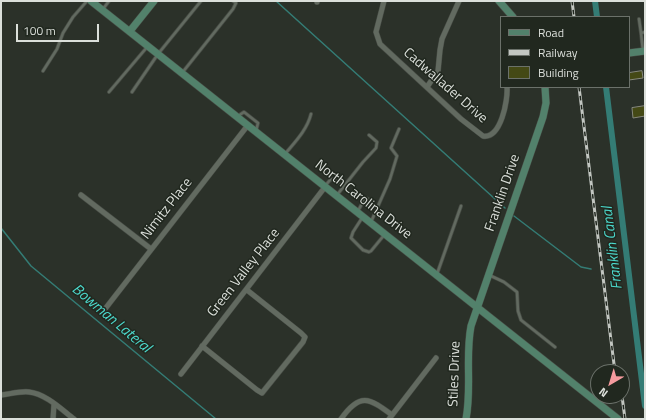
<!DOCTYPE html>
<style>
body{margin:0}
#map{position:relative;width:646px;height:420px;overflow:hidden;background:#2b3129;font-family:"Titillium Web",sans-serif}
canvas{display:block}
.frame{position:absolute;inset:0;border:2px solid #dbdfda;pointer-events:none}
.legend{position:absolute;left:500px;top:16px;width:130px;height:72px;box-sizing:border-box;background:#21281f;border:1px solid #6b716a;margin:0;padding:5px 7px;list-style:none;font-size:12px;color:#dbdfda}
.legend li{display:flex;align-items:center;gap:8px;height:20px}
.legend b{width:20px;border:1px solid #6b716a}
.north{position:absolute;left:590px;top:364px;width:40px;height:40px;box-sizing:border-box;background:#21281f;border:1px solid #6b716a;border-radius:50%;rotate:218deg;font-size:11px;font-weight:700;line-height:16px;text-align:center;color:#dbdfda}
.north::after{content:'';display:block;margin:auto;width:14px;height:18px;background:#f59b9e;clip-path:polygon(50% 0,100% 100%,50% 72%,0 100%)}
.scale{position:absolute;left:16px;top:24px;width:83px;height:18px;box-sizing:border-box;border:2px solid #dbdfda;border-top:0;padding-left:5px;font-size:12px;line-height:14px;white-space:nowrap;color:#dbdfda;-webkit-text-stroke:3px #21281f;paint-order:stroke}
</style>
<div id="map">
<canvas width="646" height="420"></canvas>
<div class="frame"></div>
<ul class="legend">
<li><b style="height:5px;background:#52816b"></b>Road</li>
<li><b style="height:5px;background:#c2c6c1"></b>Railway</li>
<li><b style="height:11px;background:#444915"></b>Building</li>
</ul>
<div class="north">N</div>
<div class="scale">100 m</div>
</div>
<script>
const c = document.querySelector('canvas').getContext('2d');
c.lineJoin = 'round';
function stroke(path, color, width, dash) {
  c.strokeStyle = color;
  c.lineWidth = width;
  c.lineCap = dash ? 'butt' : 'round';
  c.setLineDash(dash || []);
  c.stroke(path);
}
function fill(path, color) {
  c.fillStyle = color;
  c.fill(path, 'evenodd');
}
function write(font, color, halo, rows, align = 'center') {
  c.font = font + ' "Titillium Web",sans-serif';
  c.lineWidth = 3;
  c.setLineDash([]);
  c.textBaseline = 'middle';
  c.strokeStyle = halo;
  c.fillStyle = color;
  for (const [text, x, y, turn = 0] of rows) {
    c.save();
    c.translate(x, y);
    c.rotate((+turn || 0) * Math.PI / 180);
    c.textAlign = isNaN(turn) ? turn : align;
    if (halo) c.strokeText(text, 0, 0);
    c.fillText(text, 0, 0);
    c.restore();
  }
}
const stream = new Path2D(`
 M276,1L505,208
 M514,216L581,267L591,269
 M1,228L31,266L216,419`);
const canal = new Path2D(`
 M595,1L597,17
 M606,87L645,406`);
const building = new Path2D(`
 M642,71L643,78L629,80V73Z
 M645,106V116L633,118L632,108Z`);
const lane = new Path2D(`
 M103,9L109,1
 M639,19L641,33
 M643,51L641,33L645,32
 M43,71L57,49L63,33L73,17L87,1
 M182,73L233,9L236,3L233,1
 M109,92L148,46
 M132,92L158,54L201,1
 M238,116L244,112L258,123L256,131
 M285,154C295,142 307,130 311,114
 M325,186L330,180L333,179L343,186
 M337,195L363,162L376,148L377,142L369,135
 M358,211L365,198L368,199
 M362,218L353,232L351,238L363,250L369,252L371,251L385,234
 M371,222L390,179L397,156L391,148L399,129
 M437,274L461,206
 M489,275L504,282L517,292L518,311L521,320L555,347`);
const street = new Path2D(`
 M317,1V2
 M384,1L376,32L380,44L461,119L483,136C501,139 508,100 507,87
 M427,87L438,71L440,50L442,39L459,1
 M81,195L151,249
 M105,309L248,125
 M202,346L257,390L262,393L303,342L305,337L301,333L247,290
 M181,374L325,187
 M1,395C10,394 20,391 29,392C46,394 61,409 74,419
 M53,419L54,404
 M341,419C360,392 369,398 392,415
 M389,419L436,358`);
const secondary = new Path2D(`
 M91,1L618,419
 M499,1L513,17
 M130,31L154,1
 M629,53L645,51
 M466,419C472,388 465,357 471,326L543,117L546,103L545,87`);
const rail = new Path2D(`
 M572,1L574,17
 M579,87L615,372
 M622,396L625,419`);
const streetNames = [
 ["Cadwallader Drive",445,86,41],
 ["Franklin Drive",503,193,-71],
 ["North Carolina Drive",363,200,38],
 ["Nimitz Place",167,209,-52],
 ["Green Valley Place",244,273,-52],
 ["Stiles Drive",455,374,-88]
];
const waterNames = [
 ["Franklin Canal",613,248,-97],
 ["Bowman Lateral",111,319,40]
];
stroke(stream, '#347c75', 1.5);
stroke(canal, '#347c75', 6);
fill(building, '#444915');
stroke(building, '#86887c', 1);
stroke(lane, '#474c45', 4);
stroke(street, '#474c45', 6);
stroke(secondary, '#474c45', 8);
stroke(lane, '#626a60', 2.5);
stroke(street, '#626a60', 5);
stroke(secondary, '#52816b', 7);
stroke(rail, '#c2c6c1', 3);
stroke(rail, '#21281f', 1.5, [4.5]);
write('14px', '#dbdfda', '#21281f', streetNames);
write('italic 15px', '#4cd9cd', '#21281f', waterNames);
</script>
